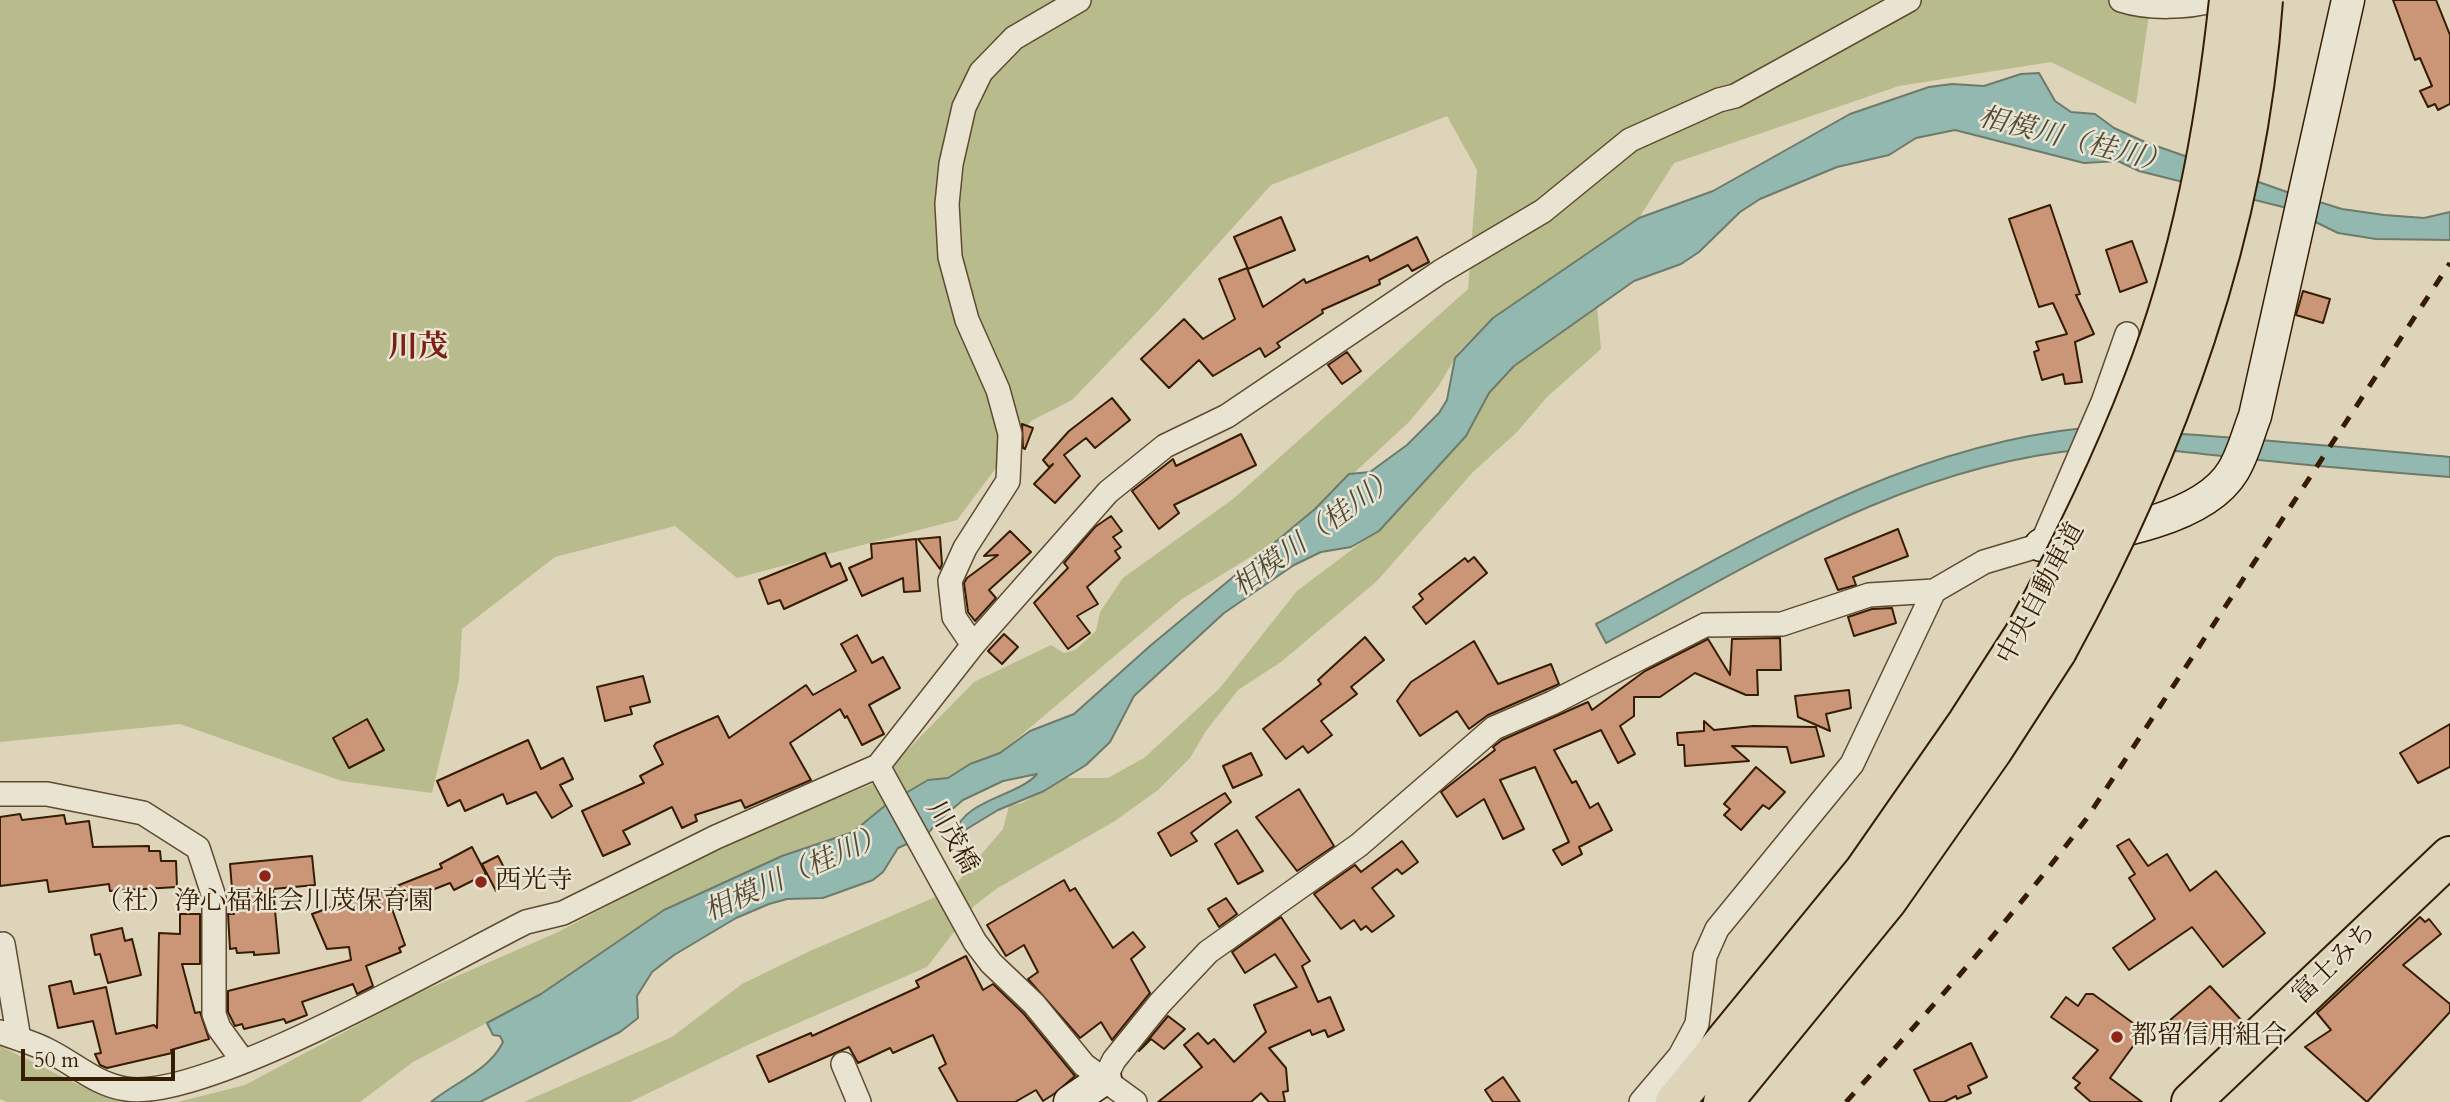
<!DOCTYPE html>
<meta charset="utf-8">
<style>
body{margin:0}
#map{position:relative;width:2450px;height:1102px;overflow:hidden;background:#ddd4ba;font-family:Cardo,serif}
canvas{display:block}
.scale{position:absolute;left:21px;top:1049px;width:154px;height:32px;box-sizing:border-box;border:4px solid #361d01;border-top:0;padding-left:9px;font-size:21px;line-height:24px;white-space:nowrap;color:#361d01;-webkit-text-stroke:5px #e9e3d2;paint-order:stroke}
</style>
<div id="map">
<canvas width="2450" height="1102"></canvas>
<div class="scale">50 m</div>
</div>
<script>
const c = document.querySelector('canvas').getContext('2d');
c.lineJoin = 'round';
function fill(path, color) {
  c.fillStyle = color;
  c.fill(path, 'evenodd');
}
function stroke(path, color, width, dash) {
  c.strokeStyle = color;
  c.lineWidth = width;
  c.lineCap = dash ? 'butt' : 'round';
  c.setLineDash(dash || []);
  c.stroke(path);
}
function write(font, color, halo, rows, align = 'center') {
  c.font = font + ' Cardo,"Noto Serif JP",serif';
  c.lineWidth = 5;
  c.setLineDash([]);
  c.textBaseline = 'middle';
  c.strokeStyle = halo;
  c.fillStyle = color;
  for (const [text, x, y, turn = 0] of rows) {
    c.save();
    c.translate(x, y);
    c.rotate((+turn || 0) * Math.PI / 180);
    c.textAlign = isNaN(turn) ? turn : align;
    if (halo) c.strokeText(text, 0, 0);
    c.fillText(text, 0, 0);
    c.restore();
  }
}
const green = new Path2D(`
 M0,0H2151L2136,104L2051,62L1899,86L1674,163L1639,218L1493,318L1460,350L1438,387L1409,422L1315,509L1278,540L1182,599L1000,753L970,764L948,778L928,780L887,804L854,832L782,856L664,910L541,994L413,1062L360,1102H7L0,1099V1046L77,1084L129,1102H178L245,1085L414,995L558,932L732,840L875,783L974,682L1051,645L1064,653L1075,650L1096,631L1100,612L1123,578L1233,499L1468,289L1477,170L1447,116L1271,185L1156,313L1072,400L1031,421L957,520L737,578L675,526L555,557L462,629L459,680L432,793L342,781L180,724L0,742Z
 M1597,306L1601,349L1547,397L1517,432L1473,472L1377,581L1281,662L1238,690L1206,731L1190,758L1158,790L1115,821L996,889L974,906L927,967L752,1043L630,1102H524L672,1037L742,984L810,951L940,895L955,885L1003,829L1009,806L1022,803L1065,778H1108L1144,758L1219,689L1297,591L1382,527L1466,436L1489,393L1500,380L1531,352Z`);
const water = new Path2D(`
 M2039,73L2055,101L2071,112L2095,114L2114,128L2145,142L2287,192L2342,209L2384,215L2424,218L2450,212V240L2376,239L2338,233L2287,208L2139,171L2118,161L2084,163L1955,130L1916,138L1889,155L1837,167L1760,199L1740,212L1699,252L1681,264L1634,281L1514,366L1489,393L1466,436L1379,531L1351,547L1321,552L1294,565L1224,613L1134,696L1110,742L1086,765L1044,791L998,810L960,833L956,832C962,801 1020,795 1037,774L1003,781L963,800L937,822L927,835L898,848L883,872L873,880L823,898L787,899L769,904L736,918L674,955L652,972L637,996L638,1018L620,1032L480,1102H431C455,1082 489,1071 503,1042L500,1036L493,1035L487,1023L541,994L664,910L782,856L853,832L887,804L928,780L948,778L970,764L1000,753L1030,731L1074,714L1150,646L1315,509L1349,474L1370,472L1407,445L1439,413L1447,400L1455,358L1493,318L1639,218L1713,191L1850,114L1929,87L1952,84L1984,86L2021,74Z
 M2084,428C2207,434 2328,446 2450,457V477C2386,472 2323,467 2259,460C2204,455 2145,444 2090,449C1912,463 1759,560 1606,643L1596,624C1751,541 1905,446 2084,428Z`);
const building = new Path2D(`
 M2393,0H2436L2450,35V104L2438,110L2435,104L2428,107L2420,91L2432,86L2420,58L2415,60Z
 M2050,205L2080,294L2076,295L2094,334L2075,342L2082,382L2065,384L2063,374L2042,380L2034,352L2039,350L2036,342L2067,334L2053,303L2039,307L2009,219Z
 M1281,217L1295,250L1248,269L1234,237Z
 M1417,237L1429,262L1412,271L1408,265L1379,280L1380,284L1322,310L1323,313L1277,343L1280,347L1265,357L1260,348L1213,376L1199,360L1169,388L1141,359L1184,319L1203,339L1235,319L1219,279L1247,268L1263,307L1304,279L1306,283L1368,256L1370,261Z
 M2132,241L2147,282L2120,292L2106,250Z
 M2303,291L2330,299L2323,323L2296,315Z
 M1347,352L1361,371L1342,384L1328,365Z
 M1112,398L1130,420L1095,448L1086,438L1064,455L1080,476L1055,503L1034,484L1053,464L1049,467L1043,460L1069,431Z
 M1022,424L1033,428L1025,449L1023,448Z
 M1241,434L1256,465L1174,505L1179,513L1159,529L1132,491L1173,459L1176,466Z
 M1111,516L1122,531L1113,537L1121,547L1115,551L1120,558L1087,587L1098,604L1077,616L1090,633L1068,649L1034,603L1068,568L1064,563L1095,527Z
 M1898,529L1908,556L1853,577L1856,585L1838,590L1825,559Z
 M1010,531L1031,552L989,590L996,598L975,621L968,612L964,583L967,578L998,555L984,556Z
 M940,537L942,564L940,569L918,539Z
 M916,539L920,591L904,592L903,578L862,596L849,568L872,558L871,544Z
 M825,553L831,567L840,563L847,580L784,609L780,600L768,604L759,580Z
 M1474,557L1487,573L1426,624L1413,607L1423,599L1419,594L1465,558L1468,562Z
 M1892,608L1896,623L1854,636L1848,617L1872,609Z
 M1004,634L1018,647L1002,664L988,651Z
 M857,635L872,663L883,657L900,688L869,705L884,734L862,745L847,716L845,718L840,709L790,743L811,780L745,808L741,800L695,815L697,821L682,828L672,807L623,831L630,844L603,856L582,811L644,783L640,776L663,764L654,746L656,743L718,716L729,738L806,685L813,695L856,671L841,644Z
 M1365,637L1384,660L1351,687L1357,694L1321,721L1332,735L1308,753L1303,746L1286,759L1263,729L1321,684L1318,680Z
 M1780,638L1781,670H1757L1758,695H1746L1695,673L1660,697H1634V716L1620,726L1635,754L1618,763L1601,730L1554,750L1572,783L1576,781L1590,808L1598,803L1612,830L1579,847L1582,854L1562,865L1553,850L1569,842L1535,767L1500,780L1524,829L1503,839L1484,799L1457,817L1441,792L1495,750L1493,747L1502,740L1588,702L1592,710L1645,671L1708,639L1730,675L1732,639Z
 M1474,641L1498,684L1551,664L1559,684L1488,715L1469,729L1457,711L1420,736L1397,701L1411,682Z
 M643,676L650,702L630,707L632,714L605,721L597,687Z
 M1849,690L1851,708L1826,714L1830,731L1798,717L1795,696Z
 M367,719L384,750L349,768L333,738Z
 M1704,721L1714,730L1753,726L1816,727L1824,756L1791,763L1787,747L1732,746L1749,761L1685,766L1684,745H1678L1677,733L1704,731Z
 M2450,724V767L2418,783L2400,753Z
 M528,740L541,769L563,758L573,779L560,785L572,806L552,818L536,792L507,804L503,794L465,811L460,800L448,806L437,781Z
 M1251,753L1262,775L1233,788L1223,766Z
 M1756,767L1785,792L1769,809L1763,805L1741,830L1724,815L1730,809L1724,804Z
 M1299,789L1334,846L1297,871L1256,817Z
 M1225,793L1231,802L1191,833L1197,841L1171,856L1158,833Z
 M20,814L22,820L64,815L66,824L89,821L93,847L149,846V851H160L161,861H176L177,887L110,891L109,884L49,892L47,880L0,886V817Z
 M1237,830L1263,871L1238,884L1215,844Z
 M2129,839L2148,866L2167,854L2190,891L2216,871L2265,933L2223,967L2192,927L2129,970L2113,948L2155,919L2129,878L2135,874L2117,846Z
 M1402,841L1418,862L1402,874L1397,869L1372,888L1394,916L1372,932L1366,926L1361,930L1354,920L1341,929L1314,894L1355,865L1361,872Z
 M472,847L486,874L454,890L450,883L391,906L405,945L399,948L401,952L366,966L373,986L357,994L353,984L302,1002L307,1015L286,1023L284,1019L244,1029L242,1024L235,1026L228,1012V991L351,960L349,947L327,949L312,914L373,892L374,895L442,868L440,864Z
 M312,856L315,885L273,889L279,953L254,955V952L237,953L236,948L230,949L228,914H234L230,864Z
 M498,856L512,883L496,891L482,864Z
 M1064,880L1070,891L1075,888L1113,948L1133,932L1145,947L1131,959L1150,993L1112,1040L1101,1022L1080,1038L1028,979L1038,972L1024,945L1006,956L987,925Z
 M1226,898L1237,914L1219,927L1208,909Z
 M180,914H200V964H182L195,1013L200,1012L209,1039L171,1050L172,1053L107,1068L100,1065L95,1054L101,1053L93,1021L58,1028L49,986L71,981L74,994L106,987L116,1034L154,1025L157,1028L159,933L180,934Z
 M1281,917L1310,961L1302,966L1318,1002L1330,997L1344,1030L1328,1037L1325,1030L1312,1035L1310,1030L1269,1048L1286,1068L1288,1091L1283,1092L1285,1102H1269L1261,1093L1251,1102H1158L1202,1067L1184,1045L1198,1033L1208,1044L1214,1039L1234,1062L1266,1032L1254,1005L1297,987L1275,954L1245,973L1232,952Z
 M2420,917L2425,922L2429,919L2441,934L2403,965L2450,1004V1012L2367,1102L2305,1047L2331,1030L2317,1013Z
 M122,928L125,941L132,939L141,975L108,983L100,954L95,955L91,935Z
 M966,956L983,990L993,984L1024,1014L1075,1076L1054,1094L1043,1101L1036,1090L1015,1102H958L939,1068L946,1064L933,1035L893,1053L890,1048L858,1063L849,1047L769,1082L757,1056L811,1033L812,1036L919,987L916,981Z
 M2210,986L2242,1021L2228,1034L2224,1029L2208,1044L2193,1029L2185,1037L2169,1021Z
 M2086,994H2093L2144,1031L2110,1078L2142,1102H2091L2075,1088L2080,1083L2073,1078L2098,1050L2051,1017L2066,997L2078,1006Z
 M1168,1016L1185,1029L1164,1049L1151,1039L1139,1051Z
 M1971,1043L1987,1077L1968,1086L1971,1093L1957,1099L1956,1096L1944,1102H1930L1914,1070Z
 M1503,1077L1520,1102H1493L1485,1090Z`);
const street = new Path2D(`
 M2121,0C2149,9 2187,8 2215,0
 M973,645L954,617L950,581L965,548L1008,481L1010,434L998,390L967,320L950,257L947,204L951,164L964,107L981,72L1014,38L1079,0
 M878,766L975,942L991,963L1034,1004L1084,1065L1135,1102
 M0,794H47L143,813L198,848L214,897V1014L219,1028L243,1061
 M3,944L19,1039
 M0,1032C15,1038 31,1042 45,1049C73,1062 94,1084 126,1089C204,1102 446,962 526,922L563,913L716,837L878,766L973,645L1108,492L1165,446L1227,416L1440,272L1543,211L1630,140L1719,100L1735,96L1909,0
 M843,1064L859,1102
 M1105,1078L1114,1060L1160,1003L1208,952L1359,845L1494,728L1552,703L1705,625L1782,624L1869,595L1934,591L1984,562L2041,545L2103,402L2127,334
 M1641,1102L1680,1056L1697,1024L1705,956L1717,929L1852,764L1934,591`);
const secondary = new Path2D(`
 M2041,545C2096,536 2202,523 2233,471C2243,455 2248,434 2255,416L2348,0
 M1070,1102L1105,1078`);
const highway = new Path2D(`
 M1675,1102L1864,871L1967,723L2025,633
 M1723,1102L1887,901L1993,750L2057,651
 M2191,1102L2450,856`);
const rail = new Path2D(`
 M1846,1102C1930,1010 2012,918 2087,818L2450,263`);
const highwayBridge = new Path2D(`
 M2025,633C2069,552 2110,469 2143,383C2191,261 2215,130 2229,0
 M2057,651C2168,448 2247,232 2263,0`);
const markers = [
 [265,876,7,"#8f2418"],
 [481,882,7,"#8f2418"],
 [2117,1037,7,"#8f2418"]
];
const streetNames = [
 ["中央自動車道",2042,594,-62],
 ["川茂橋",951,838,61],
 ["富士みち",2335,964,-44]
];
const poiNames = [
 ["西光寺",495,882],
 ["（社）浄心福祉会川茂保育園",265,903,"center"],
 ["都留信用組合",2131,1037]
];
const waterNames = [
 ["相模川（桂川）",2074,142,14],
 ["相模川（桂川）",1316,534,-36],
 ["相模川（桂川）",796,875,-24]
];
const quarterNames = [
 ["川茂",418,349]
];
fill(green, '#b8bb8b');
fill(water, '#93b8b0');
stroke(water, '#6e7a6a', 2);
fill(building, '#cb9677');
stroke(building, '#361d01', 2);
stroke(street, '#604b2f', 26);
stroke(secondary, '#361d01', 35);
stroke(highway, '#361d01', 42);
stroke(street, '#e9e3d2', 23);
stroke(secondary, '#e9e3d2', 32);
stroke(highway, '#ddd4ba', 38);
stroke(rail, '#361d01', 5, [12, 12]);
stroke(highwayBridge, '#361d01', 42, []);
stroke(highwayBridge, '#ddd4ba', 38);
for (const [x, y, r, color] of markers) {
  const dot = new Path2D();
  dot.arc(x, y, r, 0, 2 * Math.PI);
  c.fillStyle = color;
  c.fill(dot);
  stroke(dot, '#e9e3d2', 2.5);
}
write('26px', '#361d01', '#e9e3d2', streetNames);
write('26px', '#361d01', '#e9e3d2', poiNames, 'left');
write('italic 28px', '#524c36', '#e9e3d2', waterNames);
write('bold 30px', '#7a1f14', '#e9e3d2', quarterNames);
</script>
